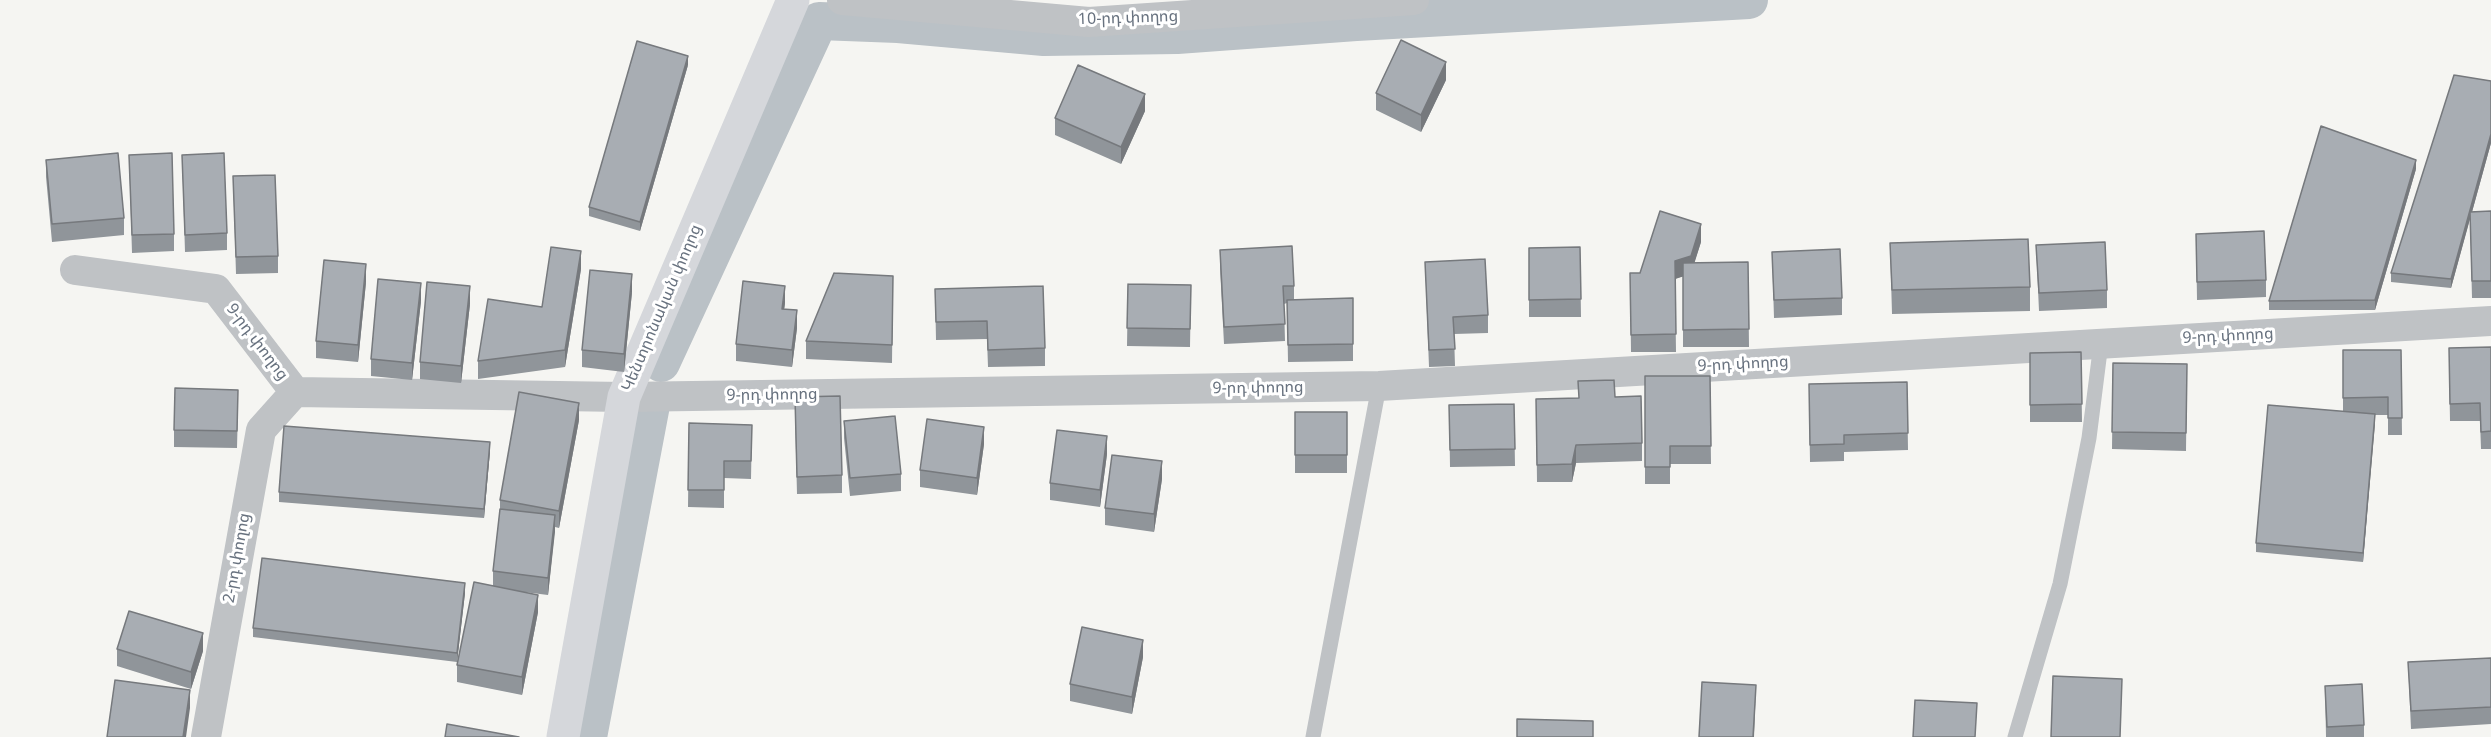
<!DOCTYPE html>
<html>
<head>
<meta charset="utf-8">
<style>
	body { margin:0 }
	canvas { display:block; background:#f5f5f2 }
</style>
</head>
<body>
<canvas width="2491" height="737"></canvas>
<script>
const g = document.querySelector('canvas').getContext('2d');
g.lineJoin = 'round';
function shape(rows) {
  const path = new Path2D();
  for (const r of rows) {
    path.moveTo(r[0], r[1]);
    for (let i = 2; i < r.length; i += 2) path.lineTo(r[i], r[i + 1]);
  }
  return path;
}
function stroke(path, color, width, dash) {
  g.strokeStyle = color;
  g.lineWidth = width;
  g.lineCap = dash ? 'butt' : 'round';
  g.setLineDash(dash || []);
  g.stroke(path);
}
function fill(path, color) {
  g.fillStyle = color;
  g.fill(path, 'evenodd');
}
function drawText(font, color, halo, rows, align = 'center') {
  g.font = font + ' "Noto Sans","Noto Sans Armenian",sans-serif';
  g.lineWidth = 6;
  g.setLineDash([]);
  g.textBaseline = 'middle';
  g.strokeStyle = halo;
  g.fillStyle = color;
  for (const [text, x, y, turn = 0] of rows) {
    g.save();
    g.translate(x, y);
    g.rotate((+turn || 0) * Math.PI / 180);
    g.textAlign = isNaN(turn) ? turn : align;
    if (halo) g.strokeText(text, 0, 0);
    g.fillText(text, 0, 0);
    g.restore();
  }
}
stroke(shape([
	[661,363,819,21,898,24,1044,37,1177,35,1356,22,1749,0],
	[588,737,651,405]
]), '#bac1c6', 38);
stroke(shape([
	[1313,737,1379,386],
	[2015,737,2060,584,2089,438,2101,343]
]), '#bfc2c5', 15);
stroke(shape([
	[842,0,1089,22,1414,0],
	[75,270,216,289,295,392,624,397,1379,386,2491,321],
	[206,737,261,430,295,392]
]), '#bfc2c5', 30);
stroke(shape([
	[563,737,624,397,793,0]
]), '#d5d7db', 33);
fill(shape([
	[688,65,640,231,589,216,589,207],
	[1446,80,1421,132,1376,110,1376,93],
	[2491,81,2491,143,2472,212,2491,211,2491,298,2472,298,2470,218,2451,288,2391,282,2391,273],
	[1145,111,1121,164,1055,135,1055,118],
	[129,155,174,234,174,251,132,253],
	[182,155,227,233,227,250,185,252],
	[46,160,124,218,124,235,52,242,46,177],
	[2416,169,2375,310,2269,310,2269,301],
	[233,176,278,256,278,273,236,274],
	[2196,234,2266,280,2266,297,2197,300],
	[1701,242,1694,263,1748,262,1749,347,1683,347,1683,276,1675,279,1676,352,1631,352,1630,273,1640,273],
	[1890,243,2030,287,2030,311,1892,314],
	[2036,245,2107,290,2107,308,2039,311],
	[1580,247,1581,317,1529,317,1529,248],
	[1220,250,1294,286,1294,300,1353,298,1353,361,1288,362,1287,303,1284,304,1285,341,1224,344,1220,267],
	[1772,252,1842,298,1842,315,1774,318],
	[1425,262,1488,315,1488,333,1454,334,1455,366,1429,367],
	[581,269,565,367,478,379,478,361,542,307],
	[893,276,892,363,806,359,806,341],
	[366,282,358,362,316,358,316,341],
	[1128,284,1191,285,1190,347,1127,346],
	[935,289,1045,348,1045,366,988,367,987,339,936,340],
	[632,292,624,372,582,367,582,350],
	[421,301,412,380,371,376,371,359],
	[785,303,784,309,797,328,792,367,736,361,736,344],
	[470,304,461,383,420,379,420,362],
	[2491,347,2491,449,2481,449,2480,421,2450,421,2449,366],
	[2343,350,2401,350,2402,435,2388,435,2388,415,2375,415,2363,562,2256,552,2256,543,2343,412],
	[2081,352,2082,422,2030,422,2030,353],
	[2113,363,2187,364,2186,451,2112,449],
	[1645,376,1710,376,1711,464,1670,464,1670,484,1645,484],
	[1907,382,1908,450,1844,452,1844,461,1810,462,1809,402],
	[1615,397,1642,443,1642,461,1576,463,1572,482,1537,482,1536,399],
	[1514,404,1515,466,1450,467,1449,405],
	[238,407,237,448,174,447,174,430],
	[1295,412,1347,412,1347,473,1295,473],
	[795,414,842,475,842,493,797,494],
	[579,420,559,528,555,527,548,595,524,592,538,612,522,695,457,682,457,665,493,586,493,571,500,509,500,500],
	[844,421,901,474,901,491,850,496,844,438],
	[689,423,752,425,751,479,724,478,724,508,688,507],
	[984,444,977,495,920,487,920,470],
	[490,451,484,518,279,502,279,492],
	[1107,454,1100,507,1050,500,1050,483],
	[1162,479,1154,532,1105,525,1105,508],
	[465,593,457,662,253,637,253,628],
	[117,649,203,651,191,689,117,666],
	[1143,657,1132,714,1070,701,1070,684],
	[2491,658,2491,724,2411,729,2408,662],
	[2325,686,2364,725,2364,737,2326,737]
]), '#90959a');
fill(shape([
	[688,56,688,65,640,231,640,222],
	[1446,62,1446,80,1421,132,1421,115],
	[1145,94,1145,111,1121,164,1121,147],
	[2491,134,2491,143,2451,288,2451,279],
	[2416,160,2416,169,2375,310,2375,300],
	[1701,224,1701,242,1691,274,1675,279,1675,261],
	[581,251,581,269,565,367,565,350],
	[366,264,366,282,358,362,358,345],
	[632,274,632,292,624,372,624,354],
	[421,283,421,301,412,380,412,363],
	[470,286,470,304,461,383,461,366],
	[785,286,785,303,782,327,782,309],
	[797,310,797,328,792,367,792,350],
	[579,403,579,420,559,528,559,511],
	[2375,414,2375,424,2363,562,2363,553],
	[984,427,984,444,977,495,977,478],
	[1107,436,1107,454,1100,507,1100,490],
	[490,442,490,451,484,518,484,509],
	[1576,445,1576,463,1572,482,1572,464],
	[1162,461,1162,479,1154,532,1154,514],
	[555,515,555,532,548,595,548,578],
	[465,583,465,593,457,662,457,653],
	[538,595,538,612,522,695,522,677],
	[203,633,203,651,191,689,191,672],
	[1143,640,1143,657,1132,714,1132,697],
	[1756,685,1754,737,1753,737],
	[190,690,190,708,186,737,183,737]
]), '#76797d');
const building = shape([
	[1401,40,1446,62,1421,115,1376,93,1401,40],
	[637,41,688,56,640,222,589,207,637,41],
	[1078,65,1145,94,1121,147,1055,118,1078,65],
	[2454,75,2491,81,2491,134,2451,279,2391,273,2454,75],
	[2321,126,2416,160,2375,300,2269,301,2321,126],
	[118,153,124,218,52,224,46,160,118,153],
	[172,153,174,234,132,235,129,155,172,153],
	[224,153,227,233,185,235,182,155,224,153],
	[275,175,278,256,236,257,233,176,275,175],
	[1660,211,1701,224,1691,256,1675,261,1676,334,1631,335,1630,273,1640,273,1660,211],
	[2491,211,2491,281,2472,281,2470,212,2491,211],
	[2264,231,2266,280,2197,282,2196,234,2264,231],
	[2028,239,2030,287,1892,290,1890,243,2028,239],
	[2105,242,2107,290,2039,293,2036,245,2105,242],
	[1292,246,1294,286,1283,286,1285,324,1224,327,1220,250,1292,246],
	[551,247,581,251,565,350,478,361,488,299,542,307,551,247],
	[1580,247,1581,299,1529,300,1529,248,1580,247],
	[1840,249,1842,298,1774,300,1772,252,1840,249],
	[1485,259,1488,315,1453,317,1455,349,1429,350,1425,262,1485,259],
	[324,260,366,264,358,345,316,341,324,260],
	[1748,262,1749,329,1683,330,1683,263,1748,262],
	[590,270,632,274,624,354,582,350,590,270],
	[834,273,893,276,892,345,806,341,834,273],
	[378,279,421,283,412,363,371,359,378,279],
	[743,281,785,286,782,309,797,310,792,350,736,344,743,281],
	[427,282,470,286,461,366,420,362,427,282],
	[1128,284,1191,285,1190,329,1127,328,1128,284],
	[1043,286,1045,348,988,350,987,321,936,322,935,289,1043,286],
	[1353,298,1353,344,1288,345,1287,300,1353,298],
	[2491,347,2491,431,2481,432,2480,403,2450,404,2449,348,2491,347],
	[2343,350,2401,350,2402,418,2388,418,2388,397,2343,398,2343,350],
	[2081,352,2082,404,2030,405,2030,353,2081,352],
	[2113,363,2187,364,2186,433,2112,432,2113,363],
	[1645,376,1710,376,1711,446,1670,446,1670,467,1645,467,1645,376],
	[1614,380,1615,397,1641,396,1642,443,1576,445,1572,464,1537,465,1536,399,1579,398,1578,381,1614,380],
	[1907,382,1908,433,1844,435,1844,444,1810,445,1809,384,1907,382],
	[175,388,238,390,237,431,174,430,175,388],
	[519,392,579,403,559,511,500,500,519,392],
	[840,396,842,475,797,477,795,397,840,396],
	[1514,404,1515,449,1450,450,1449,405,1514,404],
	[2268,405,2375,414,2363,553,2256,543,2268,405],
	[1295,412,1347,412,1347,455,1295,455,1295,412],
	[895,416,901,474,850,478,844,421,895,416],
	[927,419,984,427,977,478,920,470,927,419],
	[689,423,752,425,751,461,724,461,724,490,688,490,689,423],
	[284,426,490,442,484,509,279,492,284,426],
	[1057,430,1107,436,1100,490,1050,483,1057,430],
	[1112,455,1162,461,1154,514,1105,508,1112,455],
	[500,509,555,515,548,578,493,571,500,509],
	[262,558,465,583,457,653,253,628,262,558],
	[474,582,538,595,522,677,457,665,474,582],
	[129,611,203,633,191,672,117,649,129,611],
	[1082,627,1143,640,1132,697,1070,684,1082,627],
	[2491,658,2491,707,2411,711,2408,662,2491,658],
	[2053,676,2122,679,2120,737,2051,737,2053,676],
	[115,680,190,690,183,737,107,737,115,680],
	[1702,682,1756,685,1753,737,1699,737,1702,682],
	[2362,684,2364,725,2327,727,2325,686,2362,684],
	[1915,700,1977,703,1975,737,1913,737,1915,700],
	[1517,719,1593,721,1593,737,1517,737,1517,719],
	[447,724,519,737,445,737,447,724]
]);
fill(building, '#a8adb3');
stroke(building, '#76797d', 1.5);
drawText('16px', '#68727f', '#fff', [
	["10-րդ փողոց",1128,18,-2],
	["Կենտրոնական փողոց",662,308,-67],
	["9-րդ փողոց",2228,336,-3],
	["9-րդ փողոց",257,342,53],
	["9-րդ փողոց",1743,364,-3],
	["9-րդ փողոց",1258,388,-1],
	["9-րդ փողոց",772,395,-1],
	["2-րդ փողոց",237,558,-80]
]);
</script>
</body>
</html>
